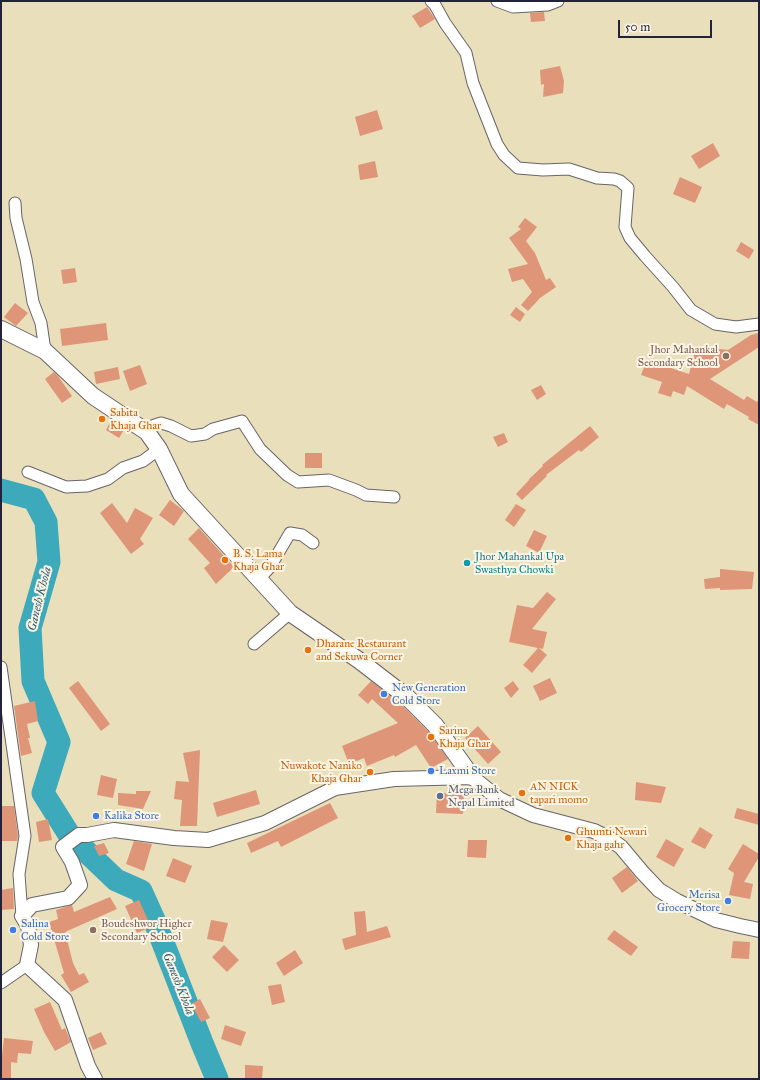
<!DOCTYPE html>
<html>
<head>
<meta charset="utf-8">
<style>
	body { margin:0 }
	#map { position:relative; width:760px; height:1080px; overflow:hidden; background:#e9dfbb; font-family:"IM FELL Great Primer",serif }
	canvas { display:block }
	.frame { position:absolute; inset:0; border:2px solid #22223b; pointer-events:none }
	.scale { position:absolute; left:618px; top:20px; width:94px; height:18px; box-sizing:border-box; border:2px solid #22223b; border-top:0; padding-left:5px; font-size:12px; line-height:14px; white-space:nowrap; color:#22223b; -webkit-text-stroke:3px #fcf5e5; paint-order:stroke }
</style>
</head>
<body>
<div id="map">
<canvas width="760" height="1080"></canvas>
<div class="frame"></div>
<div class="scale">50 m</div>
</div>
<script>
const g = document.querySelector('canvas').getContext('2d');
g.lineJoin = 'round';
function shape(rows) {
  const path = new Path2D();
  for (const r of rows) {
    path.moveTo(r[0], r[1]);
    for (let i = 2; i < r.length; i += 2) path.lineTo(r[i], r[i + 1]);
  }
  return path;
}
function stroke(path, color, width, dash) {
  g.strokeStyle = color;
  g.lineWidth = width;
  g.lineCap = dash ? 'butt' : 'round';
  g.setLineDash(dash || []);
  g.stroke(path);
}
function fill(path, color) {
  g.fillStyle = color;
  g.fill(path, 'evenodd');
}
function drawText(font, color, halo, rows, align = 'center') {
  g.font = font + ' "IM FELL Great Primer",serif';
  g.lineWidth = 4;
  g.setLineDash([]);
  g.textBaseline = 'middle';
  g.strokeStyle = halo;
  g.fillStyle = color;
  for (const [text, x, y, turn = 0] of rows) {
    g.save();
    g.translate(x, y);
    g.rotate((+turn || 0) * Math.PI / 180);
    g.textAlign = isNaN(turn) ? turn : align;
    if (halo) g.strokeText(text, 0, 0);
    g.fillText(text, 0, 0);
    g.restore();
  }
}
stroke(shape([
	[1,490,34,499,46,522,49,562,30,628,33,681,59,742,43,793,70,836,116,880,141,891,155,922,202,1043,217,1079]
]), '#3caabb', 23);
fill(shape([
	[427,7,435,19,420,28,412,16],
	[544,12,545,21,531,22,530,13],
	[560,66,564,81,563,93,543,97,544,84,541,85,540,70],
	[377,110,383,129,360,136,355,117],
	[713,143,720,156,699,169,691,156],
	[375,161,378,177,360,180,358,165],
	[680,177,702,187,695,203,673,194],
	[525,218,537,227,526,241,535,253,546,280,550,278,556,287,540,298,528,311,521,305,532,292,523,279,512,282,508,269,528,264,509,238,521,229,518,227],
	[741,242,754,250,749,259,736,251],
	[75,268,77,282,63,284,61,270],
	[15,303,28,313,16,326,4,317],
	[516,307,525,314,520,322,510,315],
	[106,323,108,340,62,346,60,329],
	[759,333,759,347,710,379,744,400,747,396,757,402,759,399,759,425,748,419,749,417,727,404,724,409,687,386,684,395,673,391,671,397,658,393,662,382,641,375,646,362,665,365,665,366,689,374,696,346,728,350,751,335],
	[140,365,147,384,130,391,123,371],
	[118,367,120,379,96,384,94,372],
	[54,372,58,376,72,396,62,403,45,379],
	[541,385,546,394,537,400,531,390],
	[111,420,125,428,119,438,106,430],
	[590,426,599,437,581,452,579,450,546,475,547,476,522,500,516,494,529,480,529,479,543,466,542,465],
	[504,433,508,442,498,447,493,437],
	[305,453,322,453,322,468,305,468],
	[170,500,184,511,174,526,159,515],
	[112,503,127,523,135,508,153,518,140,539,144,544,131,554,100,513],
	[516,504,526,510,514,527,505,520],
	[199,528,234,567,216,584,204,568,210,563,188,539],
	[534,530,547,536,539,553,526,546],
	[720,569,754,572,752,589,720,590,720,588,705,589,704,579,720,577],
	[547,592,556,599,532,629,547,632,543,649,539,648,547,655,532,673,523,665,538,648,509,642,517,605,533,608],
	[550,678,557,693,540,701,533,686],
	[78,681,110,724,101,731,69,688],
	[371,681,402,705,428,731,448,759,431,768,416,745,395,757,394,755,367,766,364,758,349,764,342,746,398,723,372,699,368,704,358,695],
	[513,681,519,689,511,698,504,688],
	[35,701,38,721,27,724,30,738,28,738,32,753,21,756,14,706],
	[478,726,501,752,488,764,465,738],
	[200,750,197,826,180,826,182,800,174,799,176,781,189,782,183,753],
	[101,775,117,779,113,798,97,795],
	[636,782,666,787,661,803,635,800],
	[256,790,260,804,217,817,213,803],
	[136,791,151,791,143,809,118,805,118,793,136,794],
	[437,793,464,794,463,814,436,813],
	[330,803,338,818,281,847,278,841,251,853,247,843],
	[1,806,14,806,18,836,17,841,1,841],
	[737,808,759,814,759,825,734,818],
	[48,819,52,840,39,842,36,822],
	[700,827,713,835,705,849,691,842],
	[666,839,684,849,674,867,656,857],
	[468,840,487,840,486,858,467,857],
	[134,841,152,844,144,871,126,864],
	[104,843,109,853,99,856,94,846],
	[743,844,759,854,759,857,744,882,753,884,750,899,729,895,734,873,728,869],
	[173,858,192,866,185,883,166,876],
	[627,867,638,881,622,893,612,878],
	[13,888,14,909,1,910,1,890],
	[110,897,117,909,65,932,73,963,79,975,84,973,89,982,71,992,61,975,64,973,49,922,58,919,56,910,62,908,72,905,74,912],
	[139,900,151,927,137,933,125,906],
	[365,911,367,932,387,926,391,937,345,950,342,939,356,935,354,912],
	[211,920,228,923,223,942,207,939],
	[614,930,638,947,631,956,607,939],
	[733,941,750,942,749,959,731,958],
	[224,945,239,960,227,972,212,957],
	[295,950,303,963,284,976,276,963],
	[281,984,285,1002,272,1005,268,986],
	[200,999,210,1018,201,1022,191,1004],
	[50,1002,62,1030,65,1028,71,1042,55,1051,44,1032,34,1009],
	[225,1025,246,1032,241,1046,221,1039],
	[101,1032,107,1044,93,1050,88,1038],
	[4,1038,33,1041,31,1054,18,1053,17,1063,11,1062,11,1079,1,1079,1,1065],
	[245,1065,263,1066,262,1079,245,1079]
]), '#df9578');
const minor = shape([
	[431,1,435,5,445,23,466,53,473,83,497,144,504,155,518,168,543,170,569,169,597,178,614,179,620,181,628,188,625,227,630,238,645,256,673,287,691,310,715,324,736,327,759,324],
	[497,1,513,7,548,5,558,1],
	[15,203,16,218,26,259,33,302,41,323,45,351],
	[147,432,152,426,161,423,171,426,191,436,205,434,213,429,242,421,260,449,287,475,298,482,329,480,356,490,366,495,394,497],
	[28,472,66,487,87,486,108,479,123,468,143,461,159,449],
	[259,579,270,567,290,533,302,535,313,543],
	[254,644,290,613],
	[1,667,25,836,19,874,22,916],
	[1,983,27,965]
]);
const tertiary = shape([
	[95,1079,88,1066,65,1000,27,965,31,945,28,926,22,916,32,905,68,898,80,885,72,862,63,847,79,835,87,835,114,830,174,838,208,840,265,823,335,788,394,779,472,777,499,799,533,815,594,831,610,839,621,847,642,872,659,890,677,901,716,920,740,926,759,930]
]);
const secondary = shape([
	[1,329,45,351,93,396,147,432,159,449,181,494,290,613,360,661,408,698,435,725,472,777]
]);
stroke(minor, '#686468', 13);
stroke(tertiary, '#686468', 16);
stroke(secondary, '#686468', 18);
stroke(minor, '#fff', 11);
stroke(tertiary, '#fff', 14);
stroke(secondary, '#fff', 16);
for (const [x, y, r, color] of [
	[726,356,4,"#8d6e63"],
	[102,419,4,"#e8710a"],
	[225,560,4,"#e8710a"],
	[467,563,4,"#0f9aa8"],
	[308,650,4,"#e8710a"],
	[384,694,4,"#3f7fe0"],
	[431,737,4,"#e8710a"],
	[431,771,4,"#3f7fe0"],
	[370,772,4,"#e8710a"],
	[522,793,4,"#e8710a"],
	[440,796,4,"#5c6f8a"],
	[96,816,4,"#3f7fe0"],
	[568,838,4,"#e8710a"],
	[728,901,4,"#3f7fe0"],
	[13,930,4,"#3f7fe0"],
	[93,930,4,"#8d6e63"]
]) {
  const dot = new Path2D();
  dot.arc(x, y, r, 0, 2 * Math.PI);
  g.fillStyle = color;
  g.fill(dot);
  stroke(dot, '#fcf5e5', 1.5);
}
drawText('11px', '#785e54', '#fcf5e5', [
	["Jhor Mahankal",718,350],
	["Secondary School",718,363],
	["Boudeshwor Higher",101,924,"left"],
	["Secondary School",101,937,"left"]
], 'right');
drawText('11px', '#c56008', '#fcf5e5', [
	["Sabita",110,413],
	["Khaja Ghar",110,426],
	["B. S. Lama",233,554],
	["Khaja Ghar",233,567],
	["Dharane Restaurant",316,644],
	["and Sekuwa Corner",316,657],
	["Sarina",439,731],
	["Khaja Ghar",439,744],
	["Nuwakote Naniko",362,766,"right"],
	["Khaja Ghar",362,779,"right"],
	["AN NICK",530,787],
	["tapari momo",530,800],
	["Ghumti Newari",576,832],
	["Khaja gahr",576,845]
], 'left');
drawText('11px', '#0d838f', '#fcf5e5', [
	["Jhor Mahankal Upa",475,557],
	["Swasthya Chowki",475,570]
], 'left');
drawText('11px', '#366cbe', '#fcf5e5', [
	["New Generation",392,688],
	["Cold Store",392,701],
	["Laxmi Store",439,771],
	["Kalika Store",104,816],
	["Merisa",720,895,"right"],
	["Grocery Store",720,908,"right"],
	["Salina",21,924],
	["Cold Store",21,937]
], 'left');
drawText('11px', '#4e5e75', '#fcf5e5', [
	["Mega Bank",448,790],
	["Nepal Limited",448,803]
], 'left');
drawText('italic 12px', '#2c586e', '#fcf5e5', [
	["Ganesh Khola",40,599,-76],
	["Ganesh Khola",178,984,68]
]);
</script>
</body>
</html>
